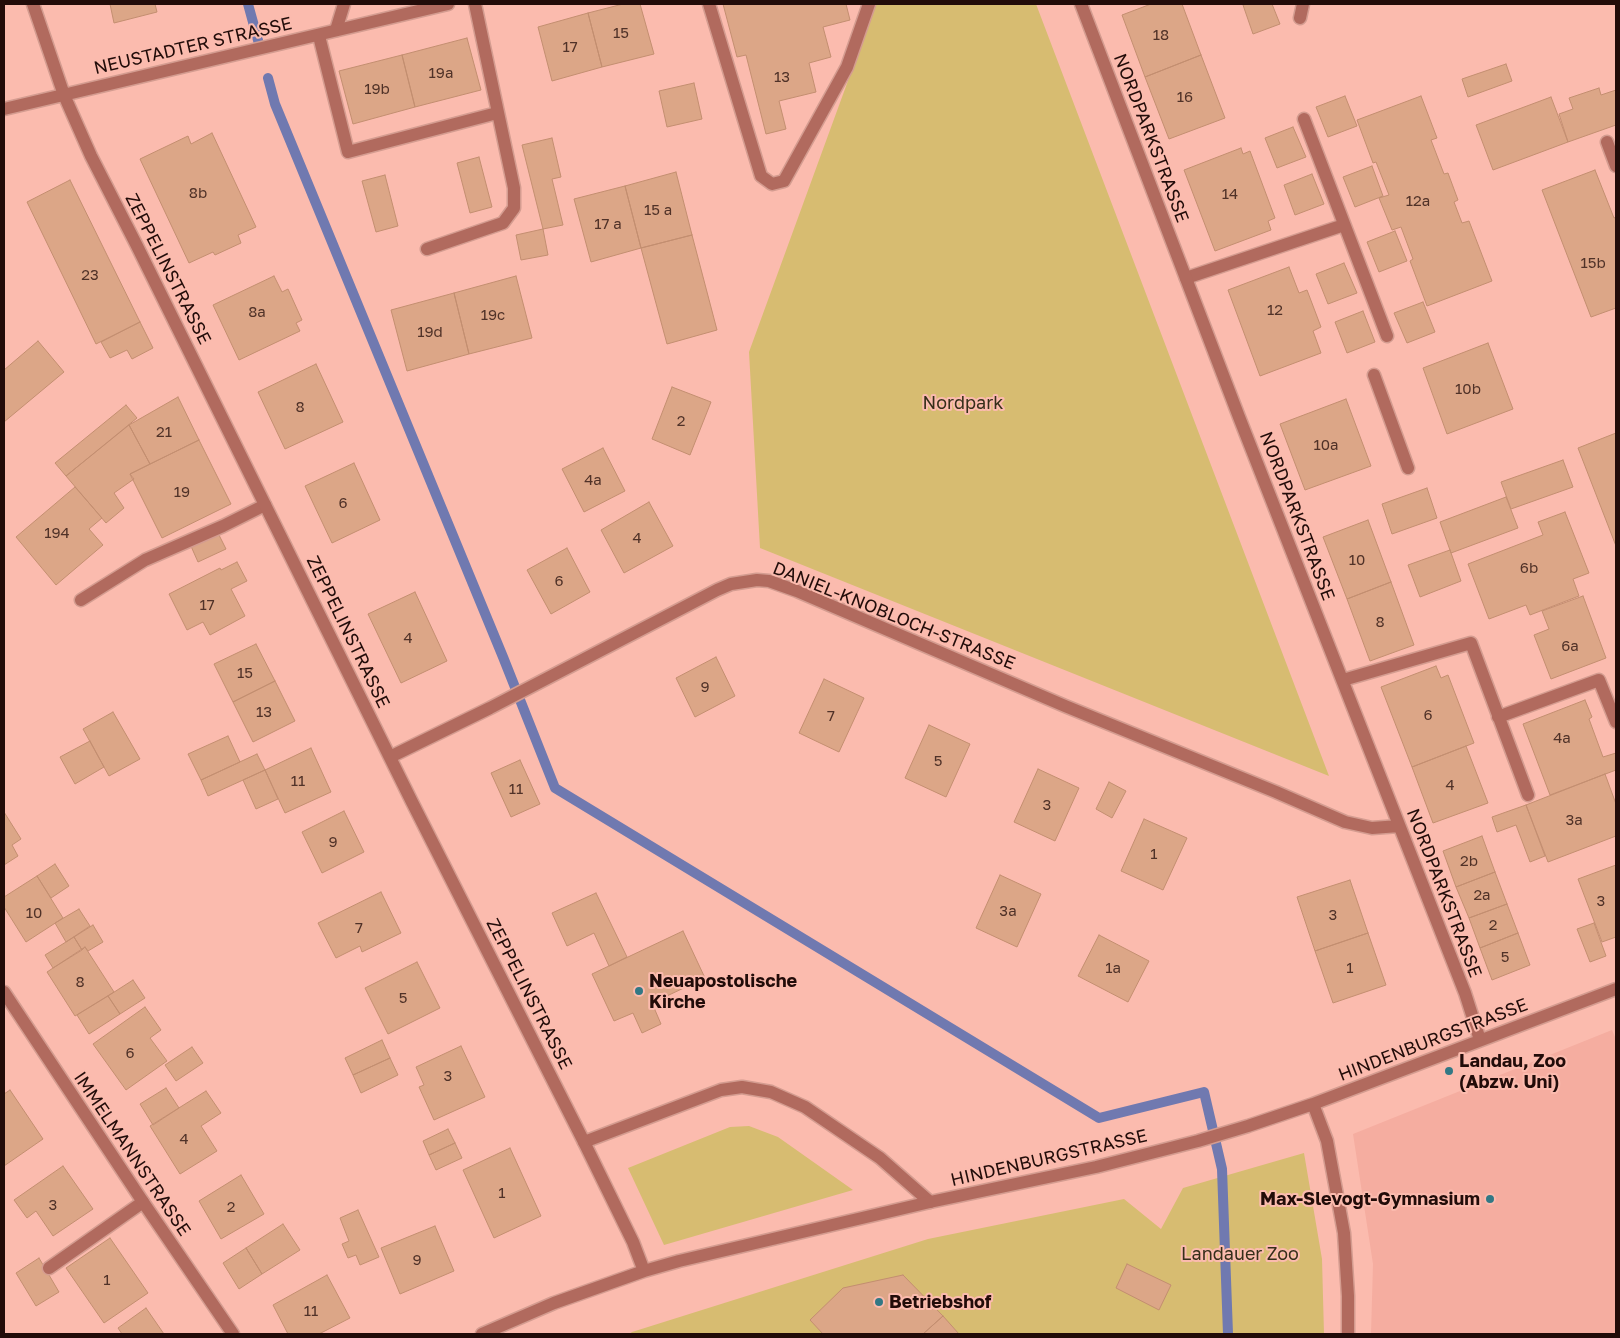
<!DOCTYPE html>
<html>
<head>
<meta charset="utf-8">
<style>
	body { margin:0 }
	#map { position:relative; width:1620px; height:1338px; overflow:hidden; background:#fbbbae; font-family:"Golos Text",sans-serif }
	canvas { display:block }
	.frame { position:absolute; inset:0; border:5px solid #220c09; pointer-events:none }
</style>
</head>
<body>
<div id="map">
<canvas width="1620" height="1338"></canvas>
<div class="frame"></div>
</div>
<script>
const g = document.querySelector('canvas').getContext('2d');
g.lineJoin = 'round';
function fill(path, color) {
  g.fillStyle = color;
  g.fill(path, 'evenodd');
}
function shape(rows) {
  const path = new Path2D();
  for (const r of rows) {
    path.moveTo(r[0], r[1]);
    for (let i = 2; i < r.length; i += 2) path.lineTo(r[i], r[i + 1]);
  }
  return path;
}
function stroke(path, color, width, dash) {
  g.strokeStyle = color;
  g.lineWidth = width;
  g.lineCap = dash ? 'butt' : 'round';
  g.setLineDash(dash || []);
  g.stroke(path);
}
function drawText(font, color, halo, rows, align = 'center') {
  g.font = font + ' "Golos Text",sans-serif';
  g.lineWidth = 4;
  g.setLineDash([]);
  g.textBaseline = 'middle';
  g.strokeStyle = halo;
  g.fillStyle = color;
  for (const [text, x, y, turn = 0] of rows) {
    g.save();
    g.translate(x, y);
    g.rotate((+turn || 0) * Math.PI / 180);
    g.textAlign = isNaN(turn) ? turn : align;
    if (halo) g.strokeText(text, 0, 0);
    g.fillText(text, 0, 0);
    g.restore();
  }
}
fill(shape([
	[1612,1030,1615,1037,1616,1037,1616,1334,1371,1334,1373,1264,1353,1134]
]), '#f5ada0');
fill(shape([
	[876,4,1036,4,1329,776,760,548,749,352],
	[749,1126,778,1137,853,1190,664,1245,628,1168,730,1127],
	[1304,1153,1322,1259,1324,1334,629,1334,632,1332,928,1239,1124,1199,1161,1229,1183,1188]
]), '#d7bc71');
stroke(shape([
	[248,4,259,44],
	[268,78,275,104,503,657,555,788,1099,1118,1204,1092,1222,1169,1228,1334]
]), '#7079b0', 10);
const building = shape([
	[110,4,155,4,157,12,114,23,110,4],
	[623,4,640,4,654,54,602,67,588,13,623,4],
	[723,4,846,4,850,20,823,27,831,57,809,63,816,92,779,101,786,129,766,134,746,55,737,57,723,4],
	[1151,4,1182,4,1201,55,1145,77,1122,15,1151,4],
	[1247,4,1272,4,1280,24,1253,34,1243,5,1247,4],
	[588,13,602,67,552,81,538,27,588,13],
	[467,38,481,90,415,107,402,55,467,38],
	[402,55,415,107,353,124,339,71,402,55],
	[1201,55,1225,118,1169,139,1145,77,1201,55],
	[1506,64,1512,81,1468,97,1462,79,1506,64],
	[694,83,702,119,667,127,659,91,694,83],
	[1599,88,1601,95,1616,90,1616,125,1568,142,1559,114,1573,109,1569,98,1599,88],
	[1345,96,1357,126,1328,137,1316,107,1345,96],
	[1421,96,1437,138,1431,140,1444,174,1448,173,1458,200,1454,202,1462,223,1469,221,1492,281,1427,306,1410,261,1413,259,1401,227,1392,230,1379,198,1389,195,1376,162,1373,163,1357,120,1421,96],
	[1551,97,1568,142,1493,170,1476,125,1551,97],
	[1293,127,1306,157,1277,168,1265,138,1293,127],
	[212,133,256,227,238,235,241,243,215,255,213,252,189,263,140,159,188,136,191,144,212,133],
	[552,138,561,177,552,179,563,225,543,229,522,145,552,138],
	[1241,148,1243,154,1250,151,1275,218,1268,221,1271,230,1215,251,1184,170,1241,148],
	[479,157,492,207,470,213,457,163,479,157],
	[1372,166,1383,196,1355,207,1343,177,1372,166],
	[1595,170,1614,218,1616,217,1616,308,1591,317,1542,190,1595,170],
	[676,172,692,235,641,248,625,186,676,172],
	[1312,174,1324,204,1295,215,1284,185,1312,174],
	[385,175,398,226,376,232,362,181,385,175],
	[70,180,140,322,96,344,27,202,70,180],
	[625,186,641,248,591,262,574,199,625,186],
	[543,229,548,255,521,260,516,235,543,229],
	[1395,231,1407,261,1379,272,1367,242,1395,231],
	[692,235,717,330,667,344,641,248,692,235],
	[1344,263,1357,293,1328,304,1316,274,1344,263],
	[1289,267,1299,293,1307,290,1321,327,1313,331,1321,353,1260,376,1228,290,1289,267],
	[274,276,282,292,288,289,302,320,296,323,300,331,239,360,213,305,274,276],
	[516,276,532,338,469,354,454,293,516,276],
	[454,293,469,354,407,371,391,310,454,293],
	[1423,302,1435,332,1407,343,1394,313,1423,302],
	[1363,311,1375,342,1347,353,1335,322,1363,311],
	[140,322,153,348,132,359,127,350,110,358,101,342,140,322],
	[38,341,64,372,4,422,4,370,38,341],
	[1488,343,1513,409,1447,434,1423,368,1488,343],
	[316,364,343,422,285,449,258,392,316,364],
	[672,387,711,402,690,455,652,439,672,387],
	[178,397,199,440,150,464,129,425,178,397],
	[1346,399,1371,466,1305,490,1280,424,1346,399],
	[126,405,137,418,66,476,55,463,126,405],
	[129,425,150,464,130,474,134,479,114,493,124,508,106,523,66,476,129,425],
	[1616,433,1616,546,1578,448,1616,433],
	[199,440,231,504,162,538,130,474,199,440],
	[603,448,625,491,584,512,562,469,603,448],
	[1563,460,1573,487,1511,509,1501,482,1563,460],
	[354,463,380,520,332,543,305,486,354,463],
	[75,487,102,518,89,529,103,545,56,585,16,537,75,487],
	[1427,488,1437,518,1392,534,1382,504,1427,488],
	[1506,497,1518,528,1451,553,1440,522,1506,497],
	[649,502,673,546,624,573,601,530,649,502],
	[1565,512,1589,573,1573,579,1579,596,1530,615,1526,605,1489,619,1468,564,1543,535,1538,522,1565,512],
	[1368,520,1391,582,1347,599,1323,537,1368,520],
	[217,531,226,549,198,562,190,544,217,531],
	[567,548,590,592,551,614,527,570,567,548],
	[1450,550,1461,581,1420,597,1408,565,1450,550],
	[237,562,247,581,231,589,245,616,210,635,203,622,187,630,169,594,220,568,221,570,237,562],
	[1391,582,1414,645,1370,661,1347,599,1391,582],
	[415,592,447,661,401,683,368,614,415,592],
	[1583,596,1606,658,1551,679,1534,635,1549,629,1542,611,1583,596],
	[256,644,275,681,233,702,214,664,256,644],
	[716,657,735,696,695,717,676,678,716,657],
	[1436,666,1441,678,1448,675,1474,743,1412,767,1381,687,1436,666],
	[824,679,864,698,839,752,799,733,824,679],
	[275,681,295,721,253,742,233,702,275,681],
	[1585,700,1592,717,1589,719,1603,757,1616,753,1616,770,1550,795,1523,724,1585,700],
	[113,712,140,759,109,776,83,729,113,712],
	[929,725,970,744,946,797,905,778,929,725],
	[228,736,240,762,201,780,188,754,228,736],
	[90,741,104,767,75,784,60,757,90,741],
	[1466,746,1488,803,1433,823,1412,767,1466,746],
	[311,748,331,792,285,813,265,770,311,748],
	[257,754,265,770,208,796,201,780,257,754],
	[520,760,540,804,511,817,491,773,520,760],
	[1038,769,1079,788,1055,841,1014,822,1038,769],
	[265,770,278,799,256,809,243,780,265,770],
	[1605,774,1616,804,1616,836,1548,862,1526,805,1605,774],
	[1109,782,1126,791,1112,818,1096,809,1109,782],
	[1526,805,1545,856,1530,862,1516,825,1497,832,1492,817,1526,805],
	[344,811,364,852,322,873,302,832,344,811],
	[4,812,21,839,12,845,18,856,4,865,4,812],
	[1144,819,1187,838,1163,890,1121,871,1144,819],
	[1482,836,1495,872,1456,887,1443,851,1482,836],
	[55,864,69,886,51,898,37,876,55,864],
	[1616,865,1616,937,1602,942,1578,879,1616,865],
	[1495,872,1507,904,1469,918,1456,887,1495,872],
	[1000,875,1041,894,1017,947,976,928,1000,875],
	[37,876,63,918,26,942,4,907,4,897,37,876],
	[1350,880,1368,933,1315,951,1297,897,1350,880],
	[381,892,401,933,362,952,360,946,336,958,318,923,381,892],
	[596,893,627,957,609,966,594,933,567,946,552,913,596,893],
	[1507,904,1518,933,1480,948,1469,918,1507,904],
	[79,909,90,926,66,942,55,923,79,909],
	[1594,923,1606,956,1590,962,1577,929,1594,923],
	[93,925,103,942,88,951,85,947,82,950,74,937,93,925],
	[683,931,705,978,652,1003,661,1024,642,1033,633,1013,614,1021,592,974,683,931],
	[1368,933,1386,985,1333,1003,1315,951,1368,933],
	[1518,933,1530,965,1492,980,1480,948,1518,933],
	[1099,935,1149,961,1128,1002,1078,976,1099,935],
	[74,937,82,950,53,968,45,955,74,937],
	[85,947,114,992,75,1016,47,972,85,947],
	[417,962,440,1008,388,1034,365,988,417,962],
	[133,980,145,998,120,1014,108,996,133,980],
	[108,996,120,1014,89,1034,77,1015,108,996],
	[145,1007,161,1030,150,1038,167,1061,126,1090,93,1044,145,1007],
	[382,1040,390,1058,353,1075,345,1058,382,1040],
	[461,1046,485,1097,434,1120,419,1087,424,1085,416,1067,461,1046],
	[192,1047,203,1063,176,1081,165,1065,192,1047],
	[390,1058,398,1075,361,1093,353,1075,390,1058],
	[166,1088,179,1108,153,1125,140,1104,166,1088],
	[10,1090,43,1139,4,1166,4,1094,10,1090],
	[206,1091,221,1113,201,1126,217,1151,180,1174,150,1126,206,1091],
	[448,1129,455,1143,429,1155,423,1141,448,1129],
	[455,1143,462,1158,436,1170,429,1155,455,1143],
	[510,1148,541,1216,494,1238,463,1170,510,1148],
	[63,1166,93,1209,53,1236,36,1211,27,1218,14,1200,63,1166],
	[241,1175,264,1214,221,1239,199,1201,241,1175],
	[358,1210,379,1257,360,1265,356,1255,348,1258,342,1244,349,1241,340,1218,358,1210],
	[283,1224,300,1250,262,1274,246,1248,283,1224],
	[435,1226,454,1271,400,1294,381,1248,435,1226],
	[110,1238,148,1293,104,1323,66,1268,110,1238],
	[246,1248,262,1274,239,1289,223,1263,246,1248],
	[39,1258,59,1292,36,1306,16,1273,39,1258],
	[1127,1264,1171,1285,1159,1310,1116,1288,1127,1264],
	[327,1275,350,1318,319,1334,288,1334,273,1305,327,1275],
	[903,1275,943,1316,923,1334,823,1334,810,1320,843,1288,903,1275],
	[146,1308,164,1334,122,1334,118,1328,146,1308],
	[943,1316,959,1334,923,1334,943,1316]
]);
fill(building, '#dca687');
stroke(building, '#c38e70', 1);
const service = shape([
	[709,4,761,176,772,184,784,181,847,67,869,4],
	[1300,18,1303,4],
	[336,30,344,4],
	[319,36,348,152,497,113],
	[1304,119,1387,336],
	[1607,142,1616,166],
	[427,249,503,223,514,208,514,188,475,4],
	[1186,278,1344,225],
	[1374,375,1408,468],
	[81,600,145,560,223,526,265,505],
	[1343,680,1471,643,1528,795],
	[1498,717,1599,680,1616,722],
	[584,1142,721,1090,742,1087,771,1092,805,1107,880,1158,930,1202],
	[49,1268,143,1202]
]);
const minor = shape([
	[33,4,64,95,91,156,137,246,412,802,584,1142,633,1242,644,1271],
	[1081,4,1239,417,1465,993,1480,1040],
	[4,109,448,4],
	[390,757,490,708,717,590,731,584,757,580,769,581,797,591,1065,706,1276,792,1345,822,1372,828,1399,826],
	[4,992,143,1202,233,1334],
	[1313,1104,1327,1141,1344,1233,1348,1296,1348,1334],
	[482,1334,554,1303,644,1271,679,1261,930,1202,1096,1167,1198,1141,1248,1126,1313,1104,1616,989]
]);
stroke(service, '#d49c90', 15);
stroke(minor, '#d49c90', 15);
stroke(service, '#b16a5e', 12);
stroke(minor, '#b16a5e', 12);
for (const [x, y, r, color] of [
	[639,991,5,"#327885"],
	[1449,1071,5,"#327885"],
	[1490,1199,5,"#327885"],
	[879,1302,5,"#327885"]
]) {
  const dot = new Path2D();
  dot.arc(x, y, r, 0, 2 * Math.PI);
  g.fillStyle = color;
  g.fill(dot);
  stroke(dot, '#fbbbae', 2);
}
drawText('15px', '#503228', null, [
	["15",621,33],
	["18",1161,35],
	["17",570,47],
	["19a",441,73],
	["13",782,77],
	["19b",377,89],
	["16",1185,97],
	["8b",198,193],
	["14",1230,194],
	["12a",1418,201],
	["15 a",658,210],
	["17 a",608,224],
	["15b",1593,263],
	["23",90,275],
	["12",1275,310],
	["8a",257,312],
	["19c",493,315],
	["19d",430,332],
	["10b",1468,389],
	["8",300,407],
	["2",681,421],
	["21",164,432],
	["10a",1326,445],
	["4a",593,480],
	["19",182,492],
	["6",343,503],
	["194",57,533],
	["4",637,538],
	["10",1357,560],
	["6b",1529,568],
	["6",559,581],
	["17",207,605],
	["8",1380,622],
	["4",408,638],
	["6a",1570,646],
	["15",245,673],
	["9",705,687],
	["13",264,712],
	["6",1428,715],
	["7",831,716],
	["4a",1562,738],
	["5",938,761],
	["11",298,781],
	["4",1450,785],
	["11",516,789],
	["3",1047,805],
	["3a",1574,820],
	["9",333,842],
	["1",1154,854],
	["2b",1469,861],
	["2a",1482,895],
	["3",1601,901],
	["3a",1008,911],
	["10",34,913],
	["3",1333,915],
	["2",1493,925],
	["7",359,928],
	["5",1505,957],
	["1a",1113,968],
	["1",1350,968],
	["8",80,982],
	["5",403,998],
	["6",130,1053],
	["3",448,1076],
	["4",184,1139],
	["1",502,1193],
	["3",53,1205],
	["2",231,1207],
	["9",417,1260],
	["1",107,1280],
	["11",311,1311]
]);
drawText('18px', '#220c09', '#fbbbae', [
	["NEUSTADTER STRASSE",193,46,-13],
	["NORDPARKSTRASSE",1151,138,69],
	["ZEPPELINSTRASSE",168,269,63],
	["NORDPARKSTRASSE",1297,516,69],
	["DANIEL-KNOBLOCH-STRASSE",894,616,22],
	["ZEPPELINSTRASSE",348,632,64],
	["NORDPARKSTRASSE",1444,893,69],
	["ZEPPELINSTRASSE",529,994,63],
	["HINDENBURGSTRASSE",1433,1040,-21],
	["IMMELMANNSTRASSE",132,1154,56],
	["HINDENBURGSTRASSE",1049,1158,-13]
]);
drawText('18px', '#352e19', '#fbbbae', [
	["Nordpark",963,403],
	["Landauer Zoo",1240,1254]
]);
drawText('bold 18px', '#220c09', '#fbbbae', [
	["Neuapostolische",649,981],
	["Kirche",649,1002],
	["Landau, Zoo",1459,1061],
	["(Abzw. Uni)",1459,1082],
	["Max-Slevogt-Gymnasium",1480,1199,"right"],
	["Betriebshof",889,1302]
], 'left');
</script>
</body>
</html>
